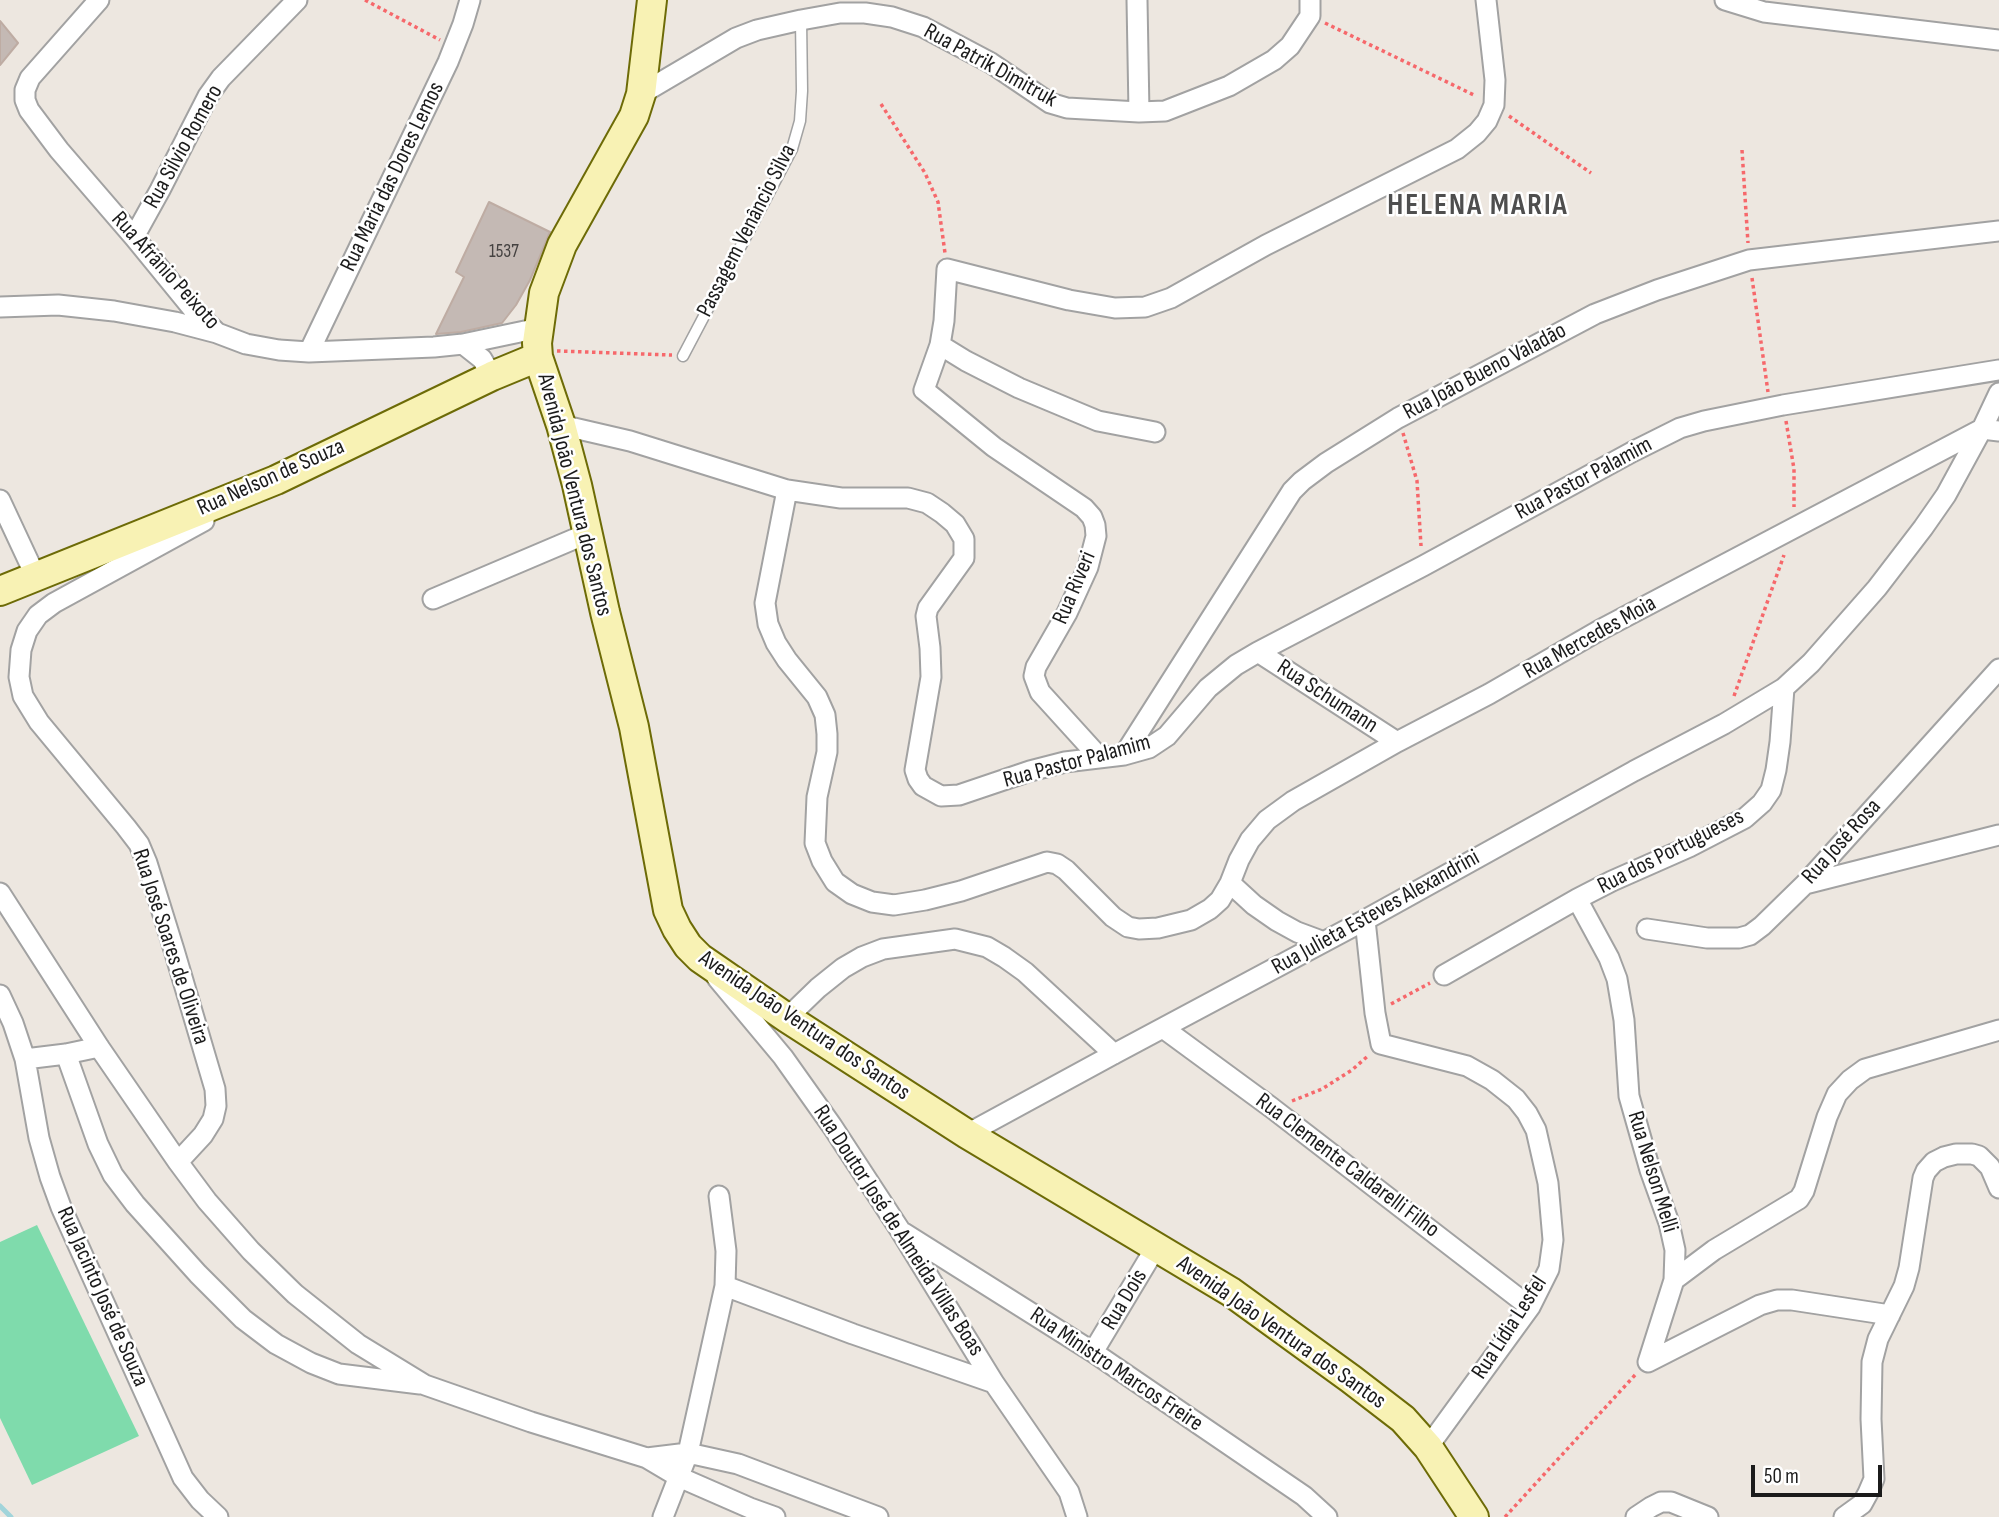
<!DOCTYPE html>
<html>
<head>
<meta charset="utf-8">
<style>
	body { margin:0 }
	#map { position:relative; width:1999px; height:1517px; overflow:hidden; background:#ede7e0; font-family:"Sofia Sans Condensed",sans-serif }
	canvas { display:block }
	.scale { position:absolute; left:1751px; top:1465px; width:131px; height:32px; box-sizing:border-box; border:4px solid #1b1b1b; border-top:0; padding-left:9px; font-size:21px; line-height:24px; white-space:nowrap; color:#1b1b1b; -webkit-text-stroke:5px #fff; paint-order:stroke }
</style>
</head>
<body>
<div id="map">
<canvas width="1999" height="1517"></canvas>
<div class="scale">50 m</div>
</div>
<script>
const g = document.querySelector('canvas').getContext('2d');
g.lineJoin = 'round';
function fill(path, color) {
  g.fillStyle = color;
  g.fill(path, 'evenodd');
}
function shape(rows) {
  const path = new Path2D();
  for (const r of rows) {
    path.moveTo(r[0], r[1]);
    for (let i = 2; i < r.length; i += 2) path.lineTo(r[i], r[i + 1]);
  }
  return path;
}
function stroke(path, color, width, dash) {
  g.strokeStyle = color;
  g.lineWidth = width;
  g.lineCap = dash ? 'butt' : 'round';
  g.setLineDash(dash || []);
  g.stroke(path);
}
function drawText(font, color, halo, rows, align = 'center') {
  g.font = font + ' "Sofia Sans Condensed",sans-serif';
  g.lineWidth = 5;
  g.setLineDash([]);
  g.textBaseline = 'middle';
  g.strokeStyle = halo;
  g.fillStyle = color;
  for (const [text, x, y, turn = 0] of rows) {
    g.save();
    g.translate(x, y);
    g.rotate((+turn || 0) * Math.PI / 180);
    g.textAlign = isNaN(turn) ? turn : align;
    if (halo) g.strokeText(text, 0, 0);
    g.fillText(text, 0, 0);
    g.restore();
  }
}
fill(shape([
	[37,1225,139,1436,32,1485,0,1418,0,1242]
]), '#7fdbac');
stroke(shape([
	[0,1506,11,1517]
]), '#a1d4da', 5);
const building = shape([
	[0,21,18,43,0,65,0,21],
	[489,202,550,232,530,280,516,305,502,323,461,332,436,334,464,277,456,272,489,202]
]);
fill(building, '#c4b9b4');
stroke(building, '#beaca3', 2);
const service = shape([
	[683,356,792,149,800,121,802,91,801,20]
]);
const minor = shape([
	[99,0,30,78,25,90,25,100,29,110,59,150,134,237,192,308,217,333,246,344,279,350,309,352,434,347,463,344,539,328],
	[1137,0,1139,112],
	[1725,0,1764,12,1999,40],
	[641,94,736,38,757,30,801,20,840,13,865,13,892,17,923,27,991,63,1050,103,1067,108,1139,112,1165,111,1229,86,1274,60,1290,46,1310,16,1310,0],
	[134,237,160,190,208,96,221,78,297,0],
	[0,307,58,305,114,311,175,322,217,333],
	[463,344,482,359,492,376],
	[940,345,966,361,1019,388,1098,421,1155,432],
	[309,352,448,62,463,24,470,0],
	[561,425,630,441,787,490,841,498,908,498,927,503,942,513,955,524,964,539,964,558,928,608,926,616,930,648,931,677,915,770,918,779,923,786,941,796,959,795,1030,771,1065,762,1124,755,1149,748,1167,736,1208,688,1236,665,1258,652,1423,566,1632,452,1680,428,1704,421,1783,405,1999,370],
	[787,490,765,603,768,624,776,643,787,660,817,697,825,715,827,734,827,752,817,797,815,843,822,861,835,882,852,894,872,902,894,905,925,900,961,891,1047,862,1057,864,1066,870,1113,917,1128,927,1139,929,1158,928,1191,920,1210,909,1220,900,1230,883,1239,860,1250,840,1267,820,1293,801,1397,742,1489,694,1600,630,1982,429,1999,431],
	[0,500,35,575],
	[433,599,586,534],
	[1258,652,1397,742],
	[1124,755,1292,491,1302,481,1326,463,1398,418,1595,314,1657,290,1749,260,1999,231],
	[1099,757,1040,692,1034,676,1036,667,1067,613,1088,567,1096,536,1095,525,1092,517,1084,508,994,447,924,390,940,345,944,321,947,269,1069,300,1115,308,1145,307,1171,298,1266,245,1457,149,1477,133,1487,121,1494,105,1495,80,1486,0],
	[1230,883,1254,905,1277,921,1297,932,1324,942],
	[1805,884,1999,835],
	[0,893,99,1047,178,1162,207,1201,251,1251,295,1294,358,1344,425,1385,531,1422,647,1458,679,1477,750,1508,775,1517],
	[1577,899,1609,958,1617,979,1624,1020,1629,1096,1650,1170,1669,1223,1675,1250,1674,1280,1648,1362,1760,1305,1777,1300,1792,1300,1890,1315],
	[1365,920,1375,1013,1381,1044,1467,1066,1492,1080,1516,1099,1527,1113,1536,1130,1548,1183,1553,1240,1549,1269,1530,1307,1428,1447],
	[1647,929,1707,938,1739,938,1750,935,1762,926,1805,884,1999,669],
	[1444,975,1577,899,1612,881,1689,847,1745,818,1762,803,1771,790,1776,770,1780,742,1784,688],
	[717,978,783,1057,832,1126,900,1230,994,1383,1069,1492,1077,1517],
	[0,995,13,1023,25,1059,66,1054,99,1047],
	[787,1018,818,988,843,968,862,957,883,949,955,939,987,947,1004,957,1025,972,1114,1054],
	[1163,1028,1272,1108,1530,1307],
	[66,1054,98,1144,113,1175,135,1204,198,1274,243,1319,276,1344,311,1363,339,1374,420,1384],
	[25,1059,39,1138,50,1177,61,1207,183,1478,200,1500,218,1517],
	[967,1134,1114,1054,1365,920,1634,771,1724,724,1784,688,1811,663,1877,588,1923,528,1946,495,1982,429,1999,393],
	[178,1162,203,1135,213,1119,216,1106,215,1089,174,950,147,863,139,844,126,827,39,722,23,696,19,677,21,650,27,631,38,615,54,603,204,521],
	[904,1233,1093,1352,1304,1496,1327,1517],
	[1674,1280,1714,1250,1799,1199,1804,1191,1827,1117,1837,1094,1850,1080,1865,1069,1999,1030],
	[725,1286,853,1334,994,1383],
	[1093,1352,1156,1247],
	[647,1458,688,1453,738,1464,878,1517],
	[663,1517,688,1453,725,1286,726,1251,719,1196],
	[1636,1517,1651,1507,1661,1502,1671,1502,1708,1517],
	[1844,1517,1862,1504,1868,1493,1874,1479,1871,1419,1872,1362,1878,1339,1904,1286,1909,1268,1923,1178,1926,1171,1934,1162,1944,1157,1956,1154,1972,1154,1979,1156,1990,1167,1999,1188]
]);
const secondary = shape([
	[652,0,641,94,634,116,562,245,544,293,537,343,538,357,561,425,577,485,605,612,634,727,668,910,677,929,688,946,700,958,787,1018,967,1134,1231,1292,1351,1379,1403,1419,1428,1447,1474,1517],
	[0,591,276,480,492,376,538,357]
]);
stroke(service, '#a2a2a2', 13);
stroke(minor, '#a2a2a2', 23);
stroke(secondary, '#6d6b07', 32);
stroke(shape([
	[365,0,440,40],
	[1325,23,1476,96],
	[881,104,925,173,938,202,945,253],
	[1509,116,1591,173],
	[1742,150,1748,243],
	[1752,278,1768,392],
	[557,351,672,355],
	[1786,421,1794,469,1794,507],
	[1403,433,1417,481,1421,546],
	[1734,696,1784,555],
	[1391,1004,1430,983],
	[1292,1101,1322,1089,1352,1070,1369,1055],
	[1505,1517,1636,1374]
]), '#f6686b', 3.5, [3.5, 3.5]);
stroke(service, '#fff', 10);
stroke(minor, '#fff', 19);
stroke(secondary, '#f8f2b4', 28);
drawText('19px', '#454241', null, [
	["1537",504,252]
]);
drawText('23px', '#1b1b1b', '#fff', [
	["Rua Patrik Dimitruk",990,66,29],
	["Rua Silvio Romero",184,147,-61],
	["Rua Maria das Dores Lemos",393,177,-64],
	["Passagem Venâncio Silva",747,231,-63],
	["Rua Afrânio Peixoto",165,271,48],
	["Rua João Bueno Valadão",1485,372,-28],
	["Rua Nelson de Souza",271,478,-24],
	["Rua Pastor Palamim",1584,479,-28],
	["Avenida João Ventura dos Santos",574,495,76],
	["Rua Riveri",1075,588,-67],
	["Rua Mercedes Moia",1590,638,-29],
	["Rua Schumann",1327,697,33],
	["Rua Pastor Palamim",1077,762,-15],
	["Rua José Rosa",1842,842,-48],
	["Rua dos Portugueses",1671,852,-27],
	["Rua Julieta Esteves Alexandrini",1376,913,-29],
	["Rua José Soares de Oliveira",170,947,72],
	["Avenida João Ventura dos Santos",804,1026,34],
	["Rua Clemente Caldarelli Filho",1347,1166,37],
	["Rua Nelson Melli",1652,1172,73],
	["Rua Doutor José de Almeida Villas Boas",898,1231,57],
	["Rua Jacinto José de Souza",102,1297,66],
	["Rua Dois",1125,1300,-59],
	["Rua Lídia Lesfel",1510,1328,-57],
	["Avenida João Ventura dos Santos",1281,1333,35],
	["Rua Ministro Marcos Freire",1116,1370,34]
]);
g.letterSpacing = '2px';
drawText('bold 30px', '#4e4e4e', '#fff', [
	["HELENA MARIA",1478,206]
]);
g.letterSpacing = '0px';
</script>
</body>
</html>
